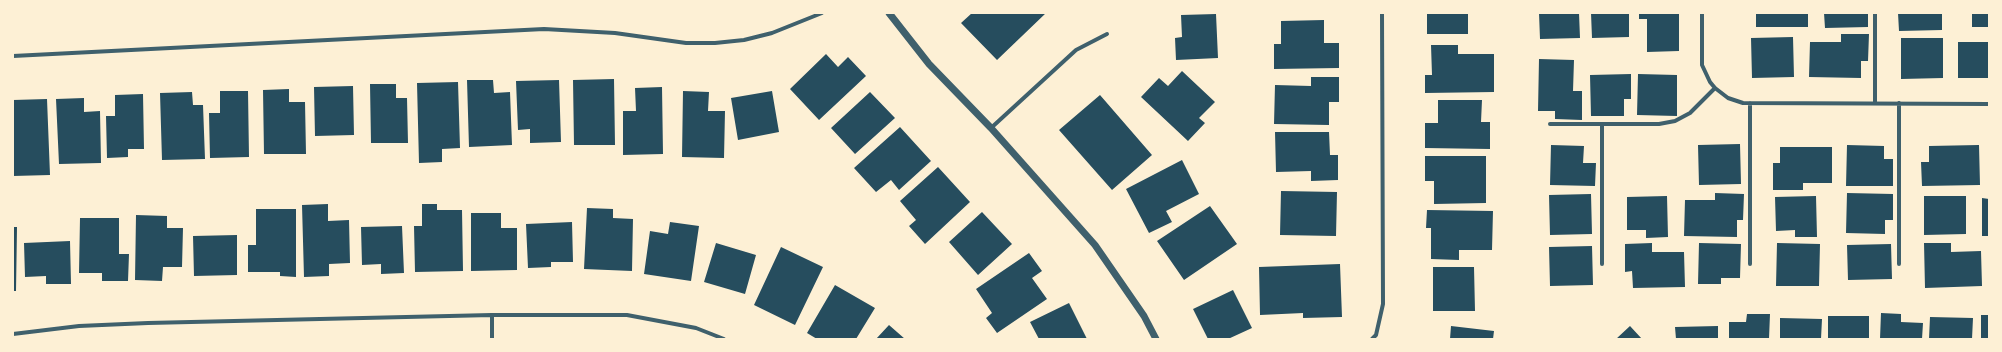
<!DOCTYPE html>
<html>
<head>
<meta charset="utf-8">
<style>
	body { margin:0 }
	#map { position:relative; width:2002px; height:352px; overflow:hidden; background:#fdf0d5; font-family:Helvetica,sans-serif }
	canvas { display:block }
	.frame { position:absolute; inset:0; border:14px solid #fdf0d5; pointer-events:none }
</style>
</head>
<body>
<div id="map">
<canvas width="2002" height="352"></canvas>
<div class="frame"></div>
</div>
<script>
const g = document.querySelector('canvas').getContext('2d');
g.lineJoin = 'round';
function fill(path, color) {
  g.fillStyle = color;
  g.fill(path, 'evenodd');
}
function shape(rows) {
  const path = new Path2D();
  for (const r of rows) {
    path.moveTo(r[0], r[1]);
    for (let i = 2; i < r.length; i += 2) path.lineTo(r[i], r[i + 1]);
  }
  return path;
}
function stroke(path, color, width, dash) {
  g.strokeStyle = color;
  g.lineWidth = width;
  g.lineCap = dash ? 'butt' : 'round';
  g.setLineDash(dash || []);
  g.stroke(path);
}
fill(shape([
	[972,13,1046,13,997,60,961,23],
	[1427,13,1468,13,1468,34,1427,34],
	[1539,13,1579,13,1580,38,1540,39],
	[1591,13,1629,13,1629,37,1592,38],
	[1639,13,1679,13,1679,51,1647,52,1647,19,1639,19],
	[1756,13,1808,13,1808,27,1756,27],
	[1824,13,1868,13,1868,27,1825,28],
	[1898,13,1942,13,1942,30,1899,31],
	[1972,13,1989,13,1989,27,1972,27],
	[1216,14,1218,58,1176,60,1175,38,1182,37,1181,15],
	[1324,20,1324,43,1339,43,1339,68,1274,69,1274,44,1281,44,1281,21],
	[1841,34,1869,34,1868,61,1861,61,1861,78,1809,77,1810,42,1841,42],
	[1793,37,1794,77,1752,78,1751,38],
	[1901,38,1943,38,1943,78,1901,79],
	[1958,42,1989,42,1989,78,1958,78],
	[1431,45,1458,45,1458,54,1494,54,1494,92,1425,93,1425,75,1432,75],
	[826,54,838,67,848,57,866,76,819,120,790,89],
	[1539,59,1574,60,1573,91,1582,91,1582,120,1555,119,1555,111,1538,111],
	[1182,71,1215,102,1199,118,1205,123,1188,141,1141,97,1159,78,1168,86],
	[1631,74,1631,99,1624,99,1624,116,1591,116,1590,75],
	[1638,74,1677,75,1677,116,1637,115],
	[1311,77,1339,77,1339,102,1329,102,1329,125,1274,124,1275,85,1311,86],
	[614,79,615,145,574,145,573,80],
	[467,80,493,80,494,93,510,92,512,145,469,147],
	[559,80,561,142,530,143,530,129,518,130,516,81],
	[458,82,460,148,442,149,442,162,419,163,417,83],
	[370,84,396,84,396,98,407,98,408,143,371,143],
	[353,86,354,135,315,136,314,87],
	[662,87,663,154,623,155,623,111,636,111,635,88],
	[289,89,289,102,305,102,306,154,264,154,263,90],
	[220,91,248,91,249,157,210,158,209,113,220,113],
	[683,91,709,92,708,111,725,111,724,158,682,157],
	[772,91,779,132,738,140,731,98],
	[192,92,193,105,203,105,205,159,162,160,160,93],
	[870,92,895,118,855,154,831,128],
	[143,94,144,149,128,149,128,157,107,158,106,116,115,116,115,95],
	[1100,95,1152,155,1112,190,1059,130],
	[84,98,84,112,100,111,101,163,59,164,56,99],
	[47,99,50,175,13,176,13,100],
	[1438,100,1482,100,1481,122,1490,122,1490,149,1425,148,1425,123,1438,123],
	[900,127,931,161,899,190,891,180,876,192,854,168],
	[1275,132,1329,132,1330,155,1338,155,1338,180,1311,181,1311,171,1276,172],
	[1740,144,1741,184,1699,185,1698,145],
	[1551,145,1584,146,1583,163,1596,163,1595,186,1550,185],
	[1847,145,1884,146,1884,159,1893,159,1893,186,1846,186],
	[1979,145,1980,185,1922,186,1921,162,1929,162,1929,146],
	[1780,147,1832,147,1832,183,1803,183,1803,190,1773,190,1773,163,1780,163],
	[1425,156,1486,156,1486,203,1434,204,1434,181,1425,181],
	[1182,160,1199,194,1166,211,1172,222,1149,233,1126,189],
	[938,167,970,202,925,244,909,226,916,220,900,201],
	[1281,191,1337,192,1336,236,1280,235],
	[1715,193,1744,194,1743,220,1737,220,1737,237,1684,236,1685,200,1715,200],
	[1847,193,1893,194,1893,220,1885,220,1885,234,1846,233],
	[1591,194,1592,234,1550,235,1549,195],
	[1667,196,1668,237,1646,238,1646,230,1627,230,1627,197],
	[1816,196,1817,237,1795,237,1795,230,1776,231,1775,197],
	[1924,196,1966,196,1966,234,1924,235],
	[1982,198,1989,199,1989,236,1982,236],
	[328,204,328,221,349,220,350,263,329,264,329,276,304,277,302,205],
	[422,204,437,204,437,210,462,210,463,271,415,272,414,226,422,226],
	[1210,206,1237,244,1184,280,1157,241],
	[587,208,613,209,613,218,633,219,632,271,584,269],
	[256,209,296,209,296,277,280,276,280,272,248,272,248,245,256,245],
	[1427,210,1493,211,1492,250,1459,250,1459,260,1431,259,1431,228,1426,228],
	[982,212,1012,244,978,275,949,242],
	[471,213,501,213,501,228,517,228,517,270,471,271],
	[136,215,167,216,167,228,183,228,182,267,163,267,162,281,135,280],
	[80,218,119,218,119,254,129,254,128,281,102,281,102,273,79,273],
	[572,222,573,262,551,262,551,267,528,268,526,224],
	[670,222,699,226,691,281,644,274,650,231,668,234],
	[402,226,404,273,381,274,381,264,362,265,361,227],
	[13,227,17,227,16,291,13,291],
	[237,235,237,275,194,276,193,236],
	[70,241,71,284,46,284,46,276,25,277,24,243],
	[716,243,756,255,745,294,704,282],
	[1652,243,1652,252,1684,252,1685,287,1633,288,1632,271,1625,272,1625,244],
	[1699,243,1741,244,1740,278,1721,278,1721,284,1698,284],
	[1777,243,1820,244,1819,286,1776,286],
	[1924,243,1951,243,1951,252,1981,251,1982,286,1925,288],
	[1891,244,1892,279,1848,280,1847,245],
	[1592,246,1593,285,1550,286,1549,247],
	[781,247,823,267,795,325,754,305],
	[1029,253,1042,271,1032,278,1047,299,997,333,986,318,992,313,976,289],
	[1340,264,1342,317,1303,318,1303,313,1260,315,1259,267],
	[1433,267,1474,267,1475,311,1433,311],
	[835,285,875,308,856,339,817,339,807,333],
	[1233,290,1252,328,1228,339,1208,339,1193,309],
	[1069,303,1087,339,1039,339,1030,322],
	[1881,313,1901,314,1901,322,1923,323,1922,339,1880,339],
	[1747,314,1770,314,1769,339,1729,339,1729,322,1746,322],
	[1981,315,1989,315,1989,339,1981,339],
	[1828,316,1869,316,1869,339,1828,339],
	[1930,317,1973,318,1972,339,1929,339],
	[1780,318,1822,319,1821,339,1780,339],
	[889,325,905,339,876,339],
	[1451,326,1494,331,1493,339,1450,339],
	[1630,326,1642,339,1616,339],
	[1718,326,1718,339,1676,339,1675,327]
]), '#264d5e');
stroke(shape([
	[1702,13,1702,65,1710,82,1715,88,1728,98,1743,103,1989,104],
	[13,56,544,29,615,33,686,43,715,43,744,40,772,33,822,13],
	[1750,103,1750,264],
	[1875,103,1875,13],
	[1899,103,1899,264],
	[1550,124,1659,124,1675,121,1690,113,1715,88],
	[991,128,1076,50,1107,34],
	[1602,264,1602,124],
	[492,315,492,339],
	[13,334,79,326,148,323,492,315,627,315,696,328,724,339],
	[1372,339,1376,335,1383,304,1382,13]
]), '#3f606c', 4);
stroke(shape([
	[889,13,929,64,991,128,1095,245,1144,316,1156,339]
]), '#3f606c', 7);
</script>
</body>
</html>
